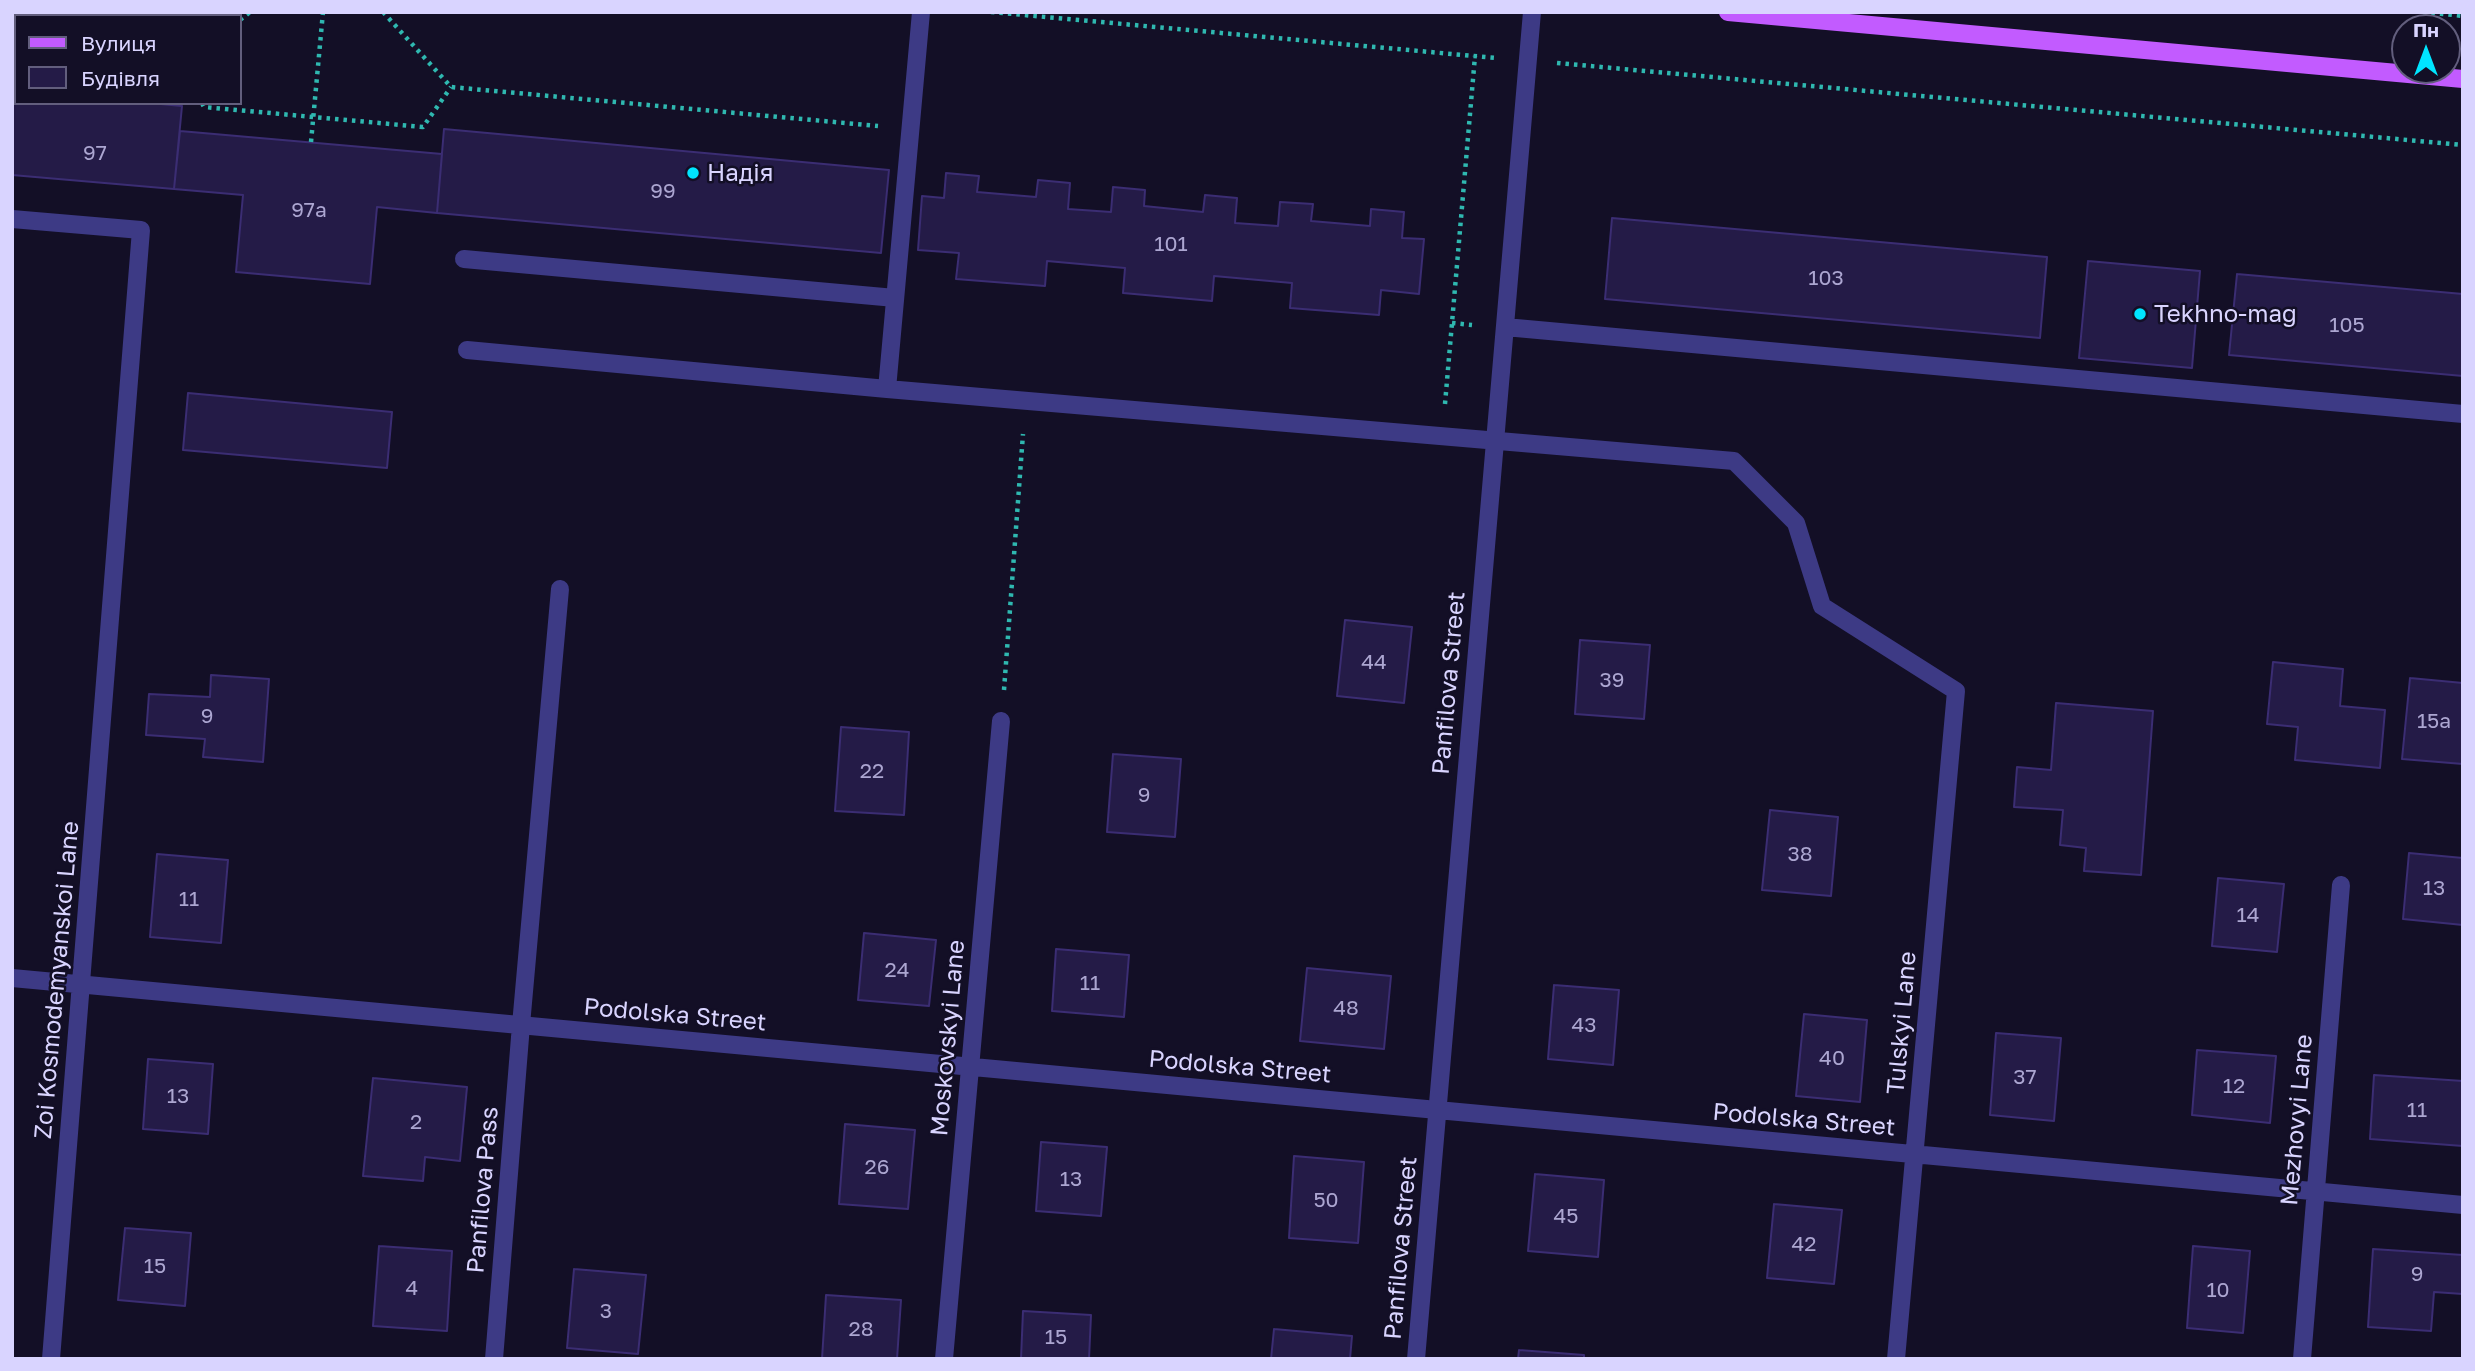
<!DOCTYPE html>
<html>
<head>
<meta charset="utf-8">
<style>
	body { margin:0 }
	#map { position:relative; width:2475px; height:1371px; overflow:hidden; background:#130f26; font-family:"Golos Text",sans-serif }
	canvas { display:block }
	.frame { position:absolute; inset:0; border:14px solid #d9d4ff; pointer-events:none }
	.legend { position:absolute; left:14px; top:14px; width:228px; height:91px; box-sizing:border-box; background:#130f26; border:2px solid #625e7d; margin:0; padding:9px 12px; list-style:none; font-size:21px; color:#d9d4ff }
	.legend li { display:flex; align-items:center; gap:14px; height:35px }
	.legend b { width:35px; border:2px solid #625e7d }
	.north { position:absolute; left:2391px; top:14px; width:70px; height:70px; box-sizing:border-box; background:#130f26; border:2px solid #625e7d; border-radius:50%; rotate:0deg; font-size:19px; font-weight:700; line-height:28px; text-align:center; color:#d9d4ff }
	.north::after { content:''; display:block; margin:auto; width:24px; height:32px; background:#00e5ff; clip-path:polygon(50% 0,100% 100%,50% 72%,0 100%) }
</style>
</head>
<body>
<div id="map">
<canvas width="2475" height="1371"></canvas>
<div class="frame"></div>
<ul class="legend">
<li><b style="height:9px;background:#c25bff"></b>Вулиця</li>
<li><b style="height:19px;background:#241b47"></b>Будівля</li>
</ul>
<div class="north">Пн</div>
</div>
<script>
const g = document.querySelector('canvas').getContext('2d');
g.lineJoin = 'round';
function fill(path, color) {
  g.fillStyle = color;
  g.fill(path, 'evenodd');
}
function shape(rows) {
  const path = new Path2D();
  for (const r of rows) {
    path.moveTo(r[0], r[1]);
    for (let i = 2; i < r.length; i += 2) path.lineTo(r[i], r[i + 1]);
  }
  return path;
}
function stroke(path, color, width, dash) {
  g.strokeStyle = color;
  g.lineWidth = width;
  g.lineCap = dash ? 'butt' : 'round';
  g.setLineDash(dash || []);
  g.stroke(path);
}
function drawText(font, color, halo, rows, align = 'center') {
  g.font = font + ' "Golos Text",sans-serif';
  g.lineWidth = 5;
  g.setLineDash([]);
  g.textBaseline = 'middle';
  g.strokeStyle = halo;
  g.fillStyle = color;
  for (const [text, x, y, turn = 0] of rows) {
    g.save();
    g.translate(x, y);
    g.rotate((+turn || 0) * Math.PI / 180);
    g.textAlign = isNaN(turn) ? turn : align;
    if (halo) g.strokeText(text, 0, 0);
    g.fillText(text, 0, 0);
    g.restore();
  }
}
const building = shape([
	[12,91,16,91,16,103,150,103,182,106,174,189,12,175,12,91],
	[444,129,889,170,881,253,437,213,444,129],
	[180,131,442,154,437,213,377,207,370,284,236,272,243,195,174,189,180,131],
	[946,173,979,176,977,192,1036,197,1038,180,1070,183,1068,209,1111,212,1113,187,1145,190,1144,206,1203,212,1205,195,1237,198,1235,223,1278,226,1280,202,1313,204,1311,221,1370,226,1371,209,1404,212,1402,238,1424,239,1419,294,1381,290,1379,315,1290,308,1292,283,1214,276,1212,301,1123,293,1125,268,1047,261,1045,286,956,279,959,253,918,250,922,196,944,198,946,173],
	[1612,218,2047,257,2040,338,1605,299,1612,218],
	[2088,261,2200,271,2192,368,2079,358,2088,261],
	[2237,274,2463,294,2463,376,2229,355,2237,274],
	[188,393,392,412,387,468,183,450,188,393],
	[1345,620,1412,627,1404,703,1337,696,1345,620],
	[1580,640,1650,645,1644,719,1575,714,1580,640],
	[2273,662,2343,669,2340,706,2385,710,2380,768,2295,760,2298,727,2267,724,2273,662],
	[211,675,269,679,263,762,203,757,205,739,146,735,149,694,210,697,211,675],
	[2410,678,2463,683,2463,764,2402,759,2410,678],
	[2056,703,2153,711,2141,875,2084,871,2086,848,2060,845,2063,810,2014,807,2017,767,2051,770,2056,703],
	[841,727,909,732,904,815,835,811,841,727],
	[1113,754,1181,759,1175,837,1107,832,1113,754],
	[1770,810,1838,817,1831,896,1762,890,1770,810],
	[2409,853,2463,858,2463,925,2403,919,2409,853],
	[157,854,228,860,221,943,150,937,157,854],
	[2218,878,2284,884,2277,952,2212,946,2218,878],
	[864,933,936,940,929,1006,858,1000,864,933],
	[1056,949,1129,955,1124,1017,1052,1011,1056,949],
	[1307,968,1391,976,1384,1049,1300,1041,1307,968],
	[1554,985,1619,990,1613,1065,1548,1059,1554,985],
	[1804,1014,1867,1020,1860,1102,1796,1096,1804,1014],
	[1996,1033,2061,1038,2054,1121,1990,1115,1996,1033],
	[2197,1050,2276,1056,2270,1123,2192,1115,2197,1050],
	[148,1059,213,1064,208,1134,143,1129,148,1059],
	[2374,1075,2463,1081,2463,1146,2370,1139,2374,1075],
	[373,1078,467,1087,460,1161,425,1157,423,1181,363,1176,373,1078],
	[845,1124,915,1130,908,1209,839,1204,845,1124],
	[1041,1142,1107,1147,1101,1216,1036,1211,1041,1142],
	[1294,1156,1364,1162,1358,1243,1289,1238,1294,1156],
	[1535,1174,1604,1180,1598,1257,1528,1251,1535,1174],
	[1774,1204,1842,1210,1834,1284,1767,1278,1774,1204],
	[125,1228,191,1233,185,1306,118,1300,125,1228],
	[379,1246,452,1251,447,1331,373,1326,379,1246],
	[2193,1246,2250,1251,2243,1333,2187,1328,2193,1246],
	[2373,1249,2463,1255,2463,1294,2434,1292,2431,1331,2368,1327,2373,1249],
	[574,1269,646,1275,638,1354,567,1348,574,1269],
	[826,1295,901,1300,897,1359,822,1359,826,1295],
	[1023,1311,1091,1315,1089,1359,1021,1359,1023,1311],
	[1274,1329,1352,1336,1350,1359,1271,1359,1274,1329],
	[1519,1350,1584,1355,1584,1359,1518,1359,1519,1350]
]);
fill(building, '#241b47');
stroke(building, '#3b2d73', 2);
stroke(shape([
	[383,12,451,87,878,126],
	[991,12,1496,58],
	[2423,12,2463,16],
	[240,20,250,12],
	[12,48,16,48],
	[1557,63,2463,145],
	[202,103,204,107,423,127,451,87],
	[311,142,323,12],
	[1452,323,1472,325],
	[1445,404,1475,56],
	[1004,690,1023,434]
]), '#2fb8b0', 4.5, [3.5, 5]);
stroke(shape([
	[12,219,141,230,51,1359],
	[464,259,895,298],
	[1505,327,2463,414],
	[467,350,887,389,1734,461,1796,523,1822,606,1956,691,1896,1359],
	[887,389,921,12],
	[12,978,2463,1205],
	[494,1359,521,1025,560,589],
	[944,1359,1001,721],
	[1416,1359,1532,12],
	[2302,1359,2341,885]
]), '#3d3a85', 18);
stroke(shape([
	[1728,12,2463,79]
]), '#c25bff', 18);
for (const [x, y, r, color] of [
	[693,173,7,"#00e5ff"],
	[2140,314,7,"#00e5ff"]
]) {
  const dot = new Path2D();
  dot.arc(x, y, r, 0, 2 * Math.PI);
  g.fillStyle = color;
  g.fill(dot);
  stroke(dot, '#130f26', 2.5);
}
drawText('21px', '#aca6d1', null, [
	["97",95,153],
	["99",663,191],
	["97а",309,210],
	["101",1171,244],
	["103",1826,278],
	["105",2347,325],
	["44",1374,662],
	["39",1612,680],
	["9",207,716],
	["15а",2434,721],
	["22",872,771],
	["9",1144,795],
	["38",1800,854],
	["13",2434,888],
	["11",189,899],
	["14",2248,915],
	["24",897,970],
	["11",1090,983],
	["48",1346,1008],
	["43",1584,1025],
	["40",1832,1058],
	["37",2025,1077],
	["12",2234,1086],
	["13",178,1096],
	["11",2417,1110],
	["2",416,1122],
	["26",877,1167],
	["13",1071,1179],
	["50",1326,1200],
	["45",1566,1216],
	["42",1804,1244],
	["15",155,1266],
	["9",2417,1274],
	["4",412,1288],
	["10",2218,1290],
	["3",606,1311],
	["28",861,1329],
	["15",1056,1337]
]);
drawText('24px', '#d9d4ff', '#130f26', [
	["Надiя",707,173],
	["Tekhno-mag",2154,314]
], 'left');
drawText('24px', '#d9d4ff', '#130f26', [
	["Panfilova Street",1449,683,-85],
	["Zoi Kosmodemyanskoi Lane",57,980,-85],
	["Podolska Street",675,1015,5],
	["Tulskyi Lane",1902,1023,-85],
	["Moskovskyi Lane",948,1038,-85],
	["Podolska Street",1240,1067,5],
	["Podolska Street",1804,1120,5],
	["Mezhovyi Lane",2297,1120,-85],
	["Panfilova Pass",483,1190,-85],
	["Panfilova Street",1401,1248,-85]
]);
</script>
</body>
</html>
